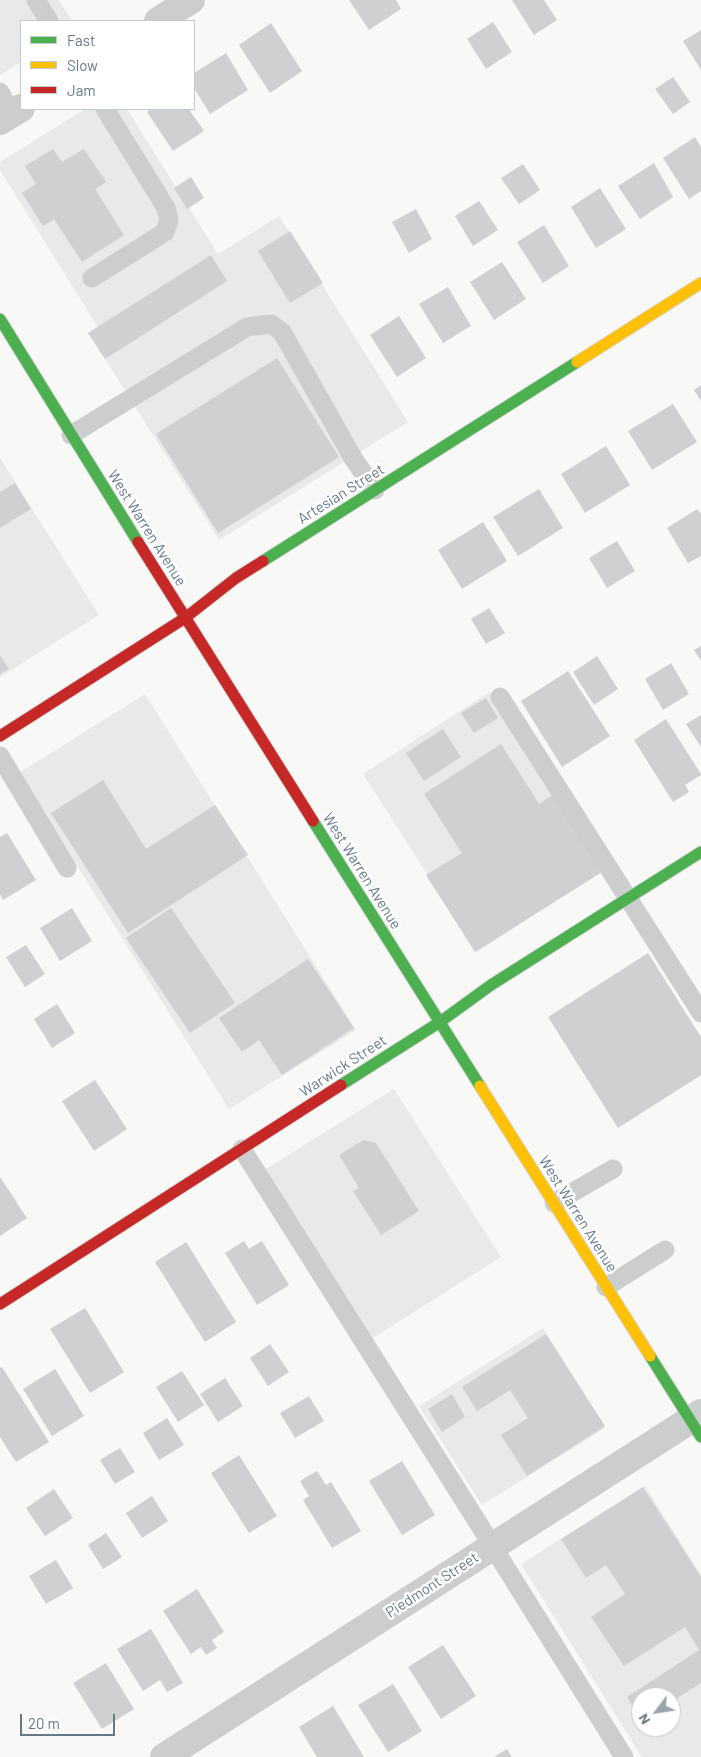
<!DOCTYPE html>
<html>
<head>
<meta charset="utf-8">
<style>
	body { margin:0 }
	#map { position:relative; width:701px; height:1757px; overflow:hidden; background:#f8f8f7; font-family:Barlow,sans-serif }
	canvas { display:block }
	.legend { position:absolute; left:20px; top:20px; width:175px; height:90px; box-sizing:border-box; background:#fff; border:1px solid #c2c9cf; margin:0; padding:6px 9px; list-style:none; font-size:15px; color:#677887 }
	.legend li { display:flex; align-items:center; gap:10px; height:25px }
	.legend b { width:25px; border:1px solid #c2c9cf }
	.north { position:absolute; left:631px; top:1687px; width:50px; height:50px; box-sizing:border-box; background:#fff; border:1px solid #c2c9cf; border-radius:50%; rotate:239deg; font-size:14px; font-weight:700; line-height:20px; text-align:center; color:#677887 }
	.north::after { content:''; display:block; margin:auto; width:18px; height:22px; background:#9aa5ae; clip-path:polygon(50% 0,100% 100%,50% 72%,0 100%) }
	.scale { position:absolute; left:20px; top:1714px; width:95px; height:22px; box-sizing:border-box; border:2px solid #677887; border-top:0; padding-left:6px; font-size:15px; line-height:18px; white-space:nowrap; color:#677887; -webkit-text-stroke:4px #fff; paint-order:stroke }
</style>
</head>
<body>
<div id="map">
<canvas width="701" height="1757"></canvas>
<ul class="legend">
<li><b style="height:6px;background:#4caf50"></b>Fast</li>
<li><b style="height:6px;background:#ffc107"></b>Slow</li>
<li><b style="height:6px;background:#c62828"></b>Jam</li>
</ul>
<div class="north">N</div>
<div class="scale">20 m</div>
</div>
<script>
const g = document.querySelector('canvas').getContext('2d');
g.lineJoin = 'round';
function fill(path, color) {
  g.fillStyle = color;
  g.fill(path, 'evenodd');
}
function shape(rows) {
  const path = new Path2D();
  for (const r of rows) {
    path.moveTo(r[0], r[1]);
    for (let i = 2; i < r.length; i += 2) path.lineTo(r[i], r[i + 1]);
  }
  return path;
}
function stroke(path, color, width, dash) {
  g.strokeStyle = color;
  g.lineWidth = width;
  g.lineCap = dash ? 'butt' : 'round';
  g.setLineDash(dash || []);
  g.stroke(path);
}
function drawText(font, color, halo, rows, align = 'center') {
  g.font = font + ' Barlow,sans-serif';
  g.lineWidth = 5;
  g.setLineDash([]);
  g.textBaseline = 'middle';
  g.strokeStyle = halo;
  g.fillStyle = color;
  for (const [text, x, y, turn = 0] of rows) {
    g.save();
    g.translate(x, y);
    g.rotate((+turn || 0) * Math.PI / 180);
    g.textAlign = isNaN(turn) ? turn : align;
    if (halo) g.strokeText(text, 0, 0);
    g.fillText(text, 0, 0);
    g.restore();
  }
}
fill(shape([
	[0,0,59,0,72,21,21,21,21,62,0,75],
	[85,109,127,109,218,254,279,216,408,422,219,540,90,335,99,329,0,170,0,162],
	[0,458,99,615,0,677],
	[489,692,604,870,477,952,363,774],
	[145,694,356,1030,229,1109,19,773],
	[394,1089,501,1257,368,1341,261,1172],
	[543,1328,605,1428,482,1505,419,1406],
	[645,1486,701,1575,701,1757,642,1757,521,1564],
	[641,1697,671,1697,671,1727,641,1727]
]), '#e8e9e9');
fill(shape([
	[349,0,396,0,401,9,369,30],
	[512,0,544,0,557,20,534,35],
	[493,22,512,52,486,69,467,39],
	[271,23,302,71,270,93,239,45],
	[701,30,701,70,683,41],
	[226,53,248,90,210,114,194,88,194,73],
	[673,77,690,102,673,114,655,89],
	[151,109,189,109,204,131,173,151,147,112],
	[695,137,701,147,701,191,689,199,663,158],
	[53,149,62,162,84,149,106,182,95,189,124,235,82,262,54,219,43,226,22,193,36,184,25,166],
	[654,163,673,197,640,219,618,186],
	[523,164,540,190,519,204,501,178],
	[191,177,204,198,187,209,174,188],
	[600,188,626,229,596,248,571,207],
	[479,201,498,230,473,246,455,216],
	[416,209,432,239,409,253,392,222],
	[544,225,569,266,543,283,517,242],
	[290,231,323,283,290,303,258,251],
	[211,255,227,281,105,359,88,333],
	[502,262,526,299,494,320,470,282],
	[448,287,471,326,443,343,419,304],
	[399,316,426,358,397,377,370,335],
	[277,358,339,457,218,533,156,434],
	[701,385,701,401,694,390],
	[673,404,697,442,652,470,628,431],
	[606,446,630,485,585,513,561,474],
	[15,483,31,509,0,528,0,492],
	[539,489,563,528,518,556,493,517],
	[697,509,701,514,701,556,688,563,667,528],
	[483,522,507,561,462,589,438,550],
	[617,541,635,571,607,588,589,558],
	[489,608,505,633,486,644,471,619],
	[701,646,701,661,694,650],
	[0,655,9,669,0,674],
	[597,656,618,689,594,705,573,672],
	[671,663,689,694,663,710,645,679],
	[568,671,610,736,562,767,521,701],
	[486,698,498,718,474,733,461,713],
	[701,715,701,747,686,724],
	[666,719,701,774,701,775,685,785,689,792,673,802,634,740],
	[443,729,461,757,424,781,406,753],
	[501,744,539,804,553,795,602,872,475,952,426,875,462,853,424,794],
	[103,780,146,849,215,805,248,855,128,933,51,813],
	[7,833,36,880,3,900,0,894,0,837],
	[72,908,92,941,60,961,40,928],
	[171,908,235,1003,190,1033,126,938],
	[26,945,45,974,25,987,6,957],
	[648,953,701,1037,701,1075,618,1128,548,1017],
	[308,959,354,1028,282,1075,259,1040,242,1052,219,1018],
	[57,1004,75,1033,52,1048,34,1019],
	[95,1080,127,1129,94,1151,62,1101],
	[364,1140,376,1143,419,1211,381,1235,353,1191,359,1188,339,1155],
	[0,1177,27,1218,0,1236],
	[244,1241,249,1249,262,1241,289,1285,257,1305,225,1253],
	[186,1242,236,1322,205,1342,155,1262],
	[85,1308,124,1372,90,1393,50,1329],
	[546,1334,605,1426,527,1476,501,1435,528,1418,510,1390,477,1411,462,1387],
	[270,1344,289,1372,268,1386,250,1358],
	[2,1367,49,1442,16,1462,0,1437,0,1368],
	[55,1369,84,1416,52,1436,23,1389],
	[182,1371,204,1405,178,1422,156,1387],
	[225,1378,243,1406,218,1422,200,1394],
	[452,1394,465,1417,442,1432,428,1409],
	[309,1396,324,1421,295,1438,280,1413],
	[167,1418,184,1445,159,1460,143,1433],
	[120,1448,135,1472,115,1484,100,1460],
	[239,1455,277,1516,249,1533,211,1473],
	[402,1461,435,1515,402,1535,369,1481],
	[317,1471,326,1485,331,1482,361,1531,332,1548,303,1500,309,1496,300,1481],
	[643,1487,701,1577,701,1683,671,1702,671,1697,641,1697,641,1720,627,1697,699,1650,685,1627,624,1666,591,1617,625,1594,606,1565,586,1578,561,1539],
	[54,1489,73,1518,45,1536,26,1508],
	[152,1496,168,1521,142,1538,126,1513],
	[106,1533,122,1557,103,1569,88,1545],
	[56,1560,73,1588,46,1604,29,1576],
	[197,1589,224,1632,212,1640,217,1648,206,1655,201,1647,191,1654,163,1611],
	[151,1629,183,1683,167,1692,160,1680,143,1691,117,1649],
	[443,1645,476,1696,441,1719,408,1667],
	[106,1663,134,1709,102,1729,73,1683],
	[393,1684,422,1731,388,1752,358,1705],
	[333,1706,364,1757,317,1757,299,1727],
	[507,1749,512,1757,494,1757]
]), '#cfd0d1');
const fast = shape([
	[0,319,138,542],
	[263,561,577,362],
	[313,821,480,1086],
	[341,1085,440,1022,491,985,701,852],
	[650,1356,701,1437]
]);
const slow = shape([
	[577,362,701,283],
	[480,1086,650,1356]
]);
const jam = shape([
	[138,542,313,821],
	[0,736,185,618,236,578,263,561],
	[0,1304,341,1085]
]);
stroke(fast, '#d5d6d7', 13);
stroke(slow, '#d5d6d7', 13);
stroke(jam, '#d5d6d7', 13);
stroke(shape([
	[36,0,49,21],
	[0,92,12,114],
	[92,278,165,232,169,220,166,208,105,109],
	[71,435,247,327,271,324,282,332,353,458,375,490],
	[500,697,701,1013],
	[0,756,67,868],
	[242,1149,475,1518,624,1757],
	[554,1203,613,1169],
	[606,1287,665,1250]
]), '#cccece', 19);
stroke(shape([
	[158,21,191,0],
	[0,121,21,108],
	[164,1757,701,1413]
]), '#cccece', 28);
stroke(fast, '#4caf50', 11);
stroke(slow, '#ffc107', 11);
stroke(jam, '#c62828', 11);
drawText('15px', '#677887', '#fff', [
	["Artesian Street",341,494,-32],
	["West Warren Avenue",147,528,58],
	["West Warren Avenue",362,871,58],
	["Warwick Street",343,1066,-33],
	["West Warren Avenue",578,1214,58],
	["Piedmont Street",432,1585,-33]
]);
</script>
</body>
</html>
